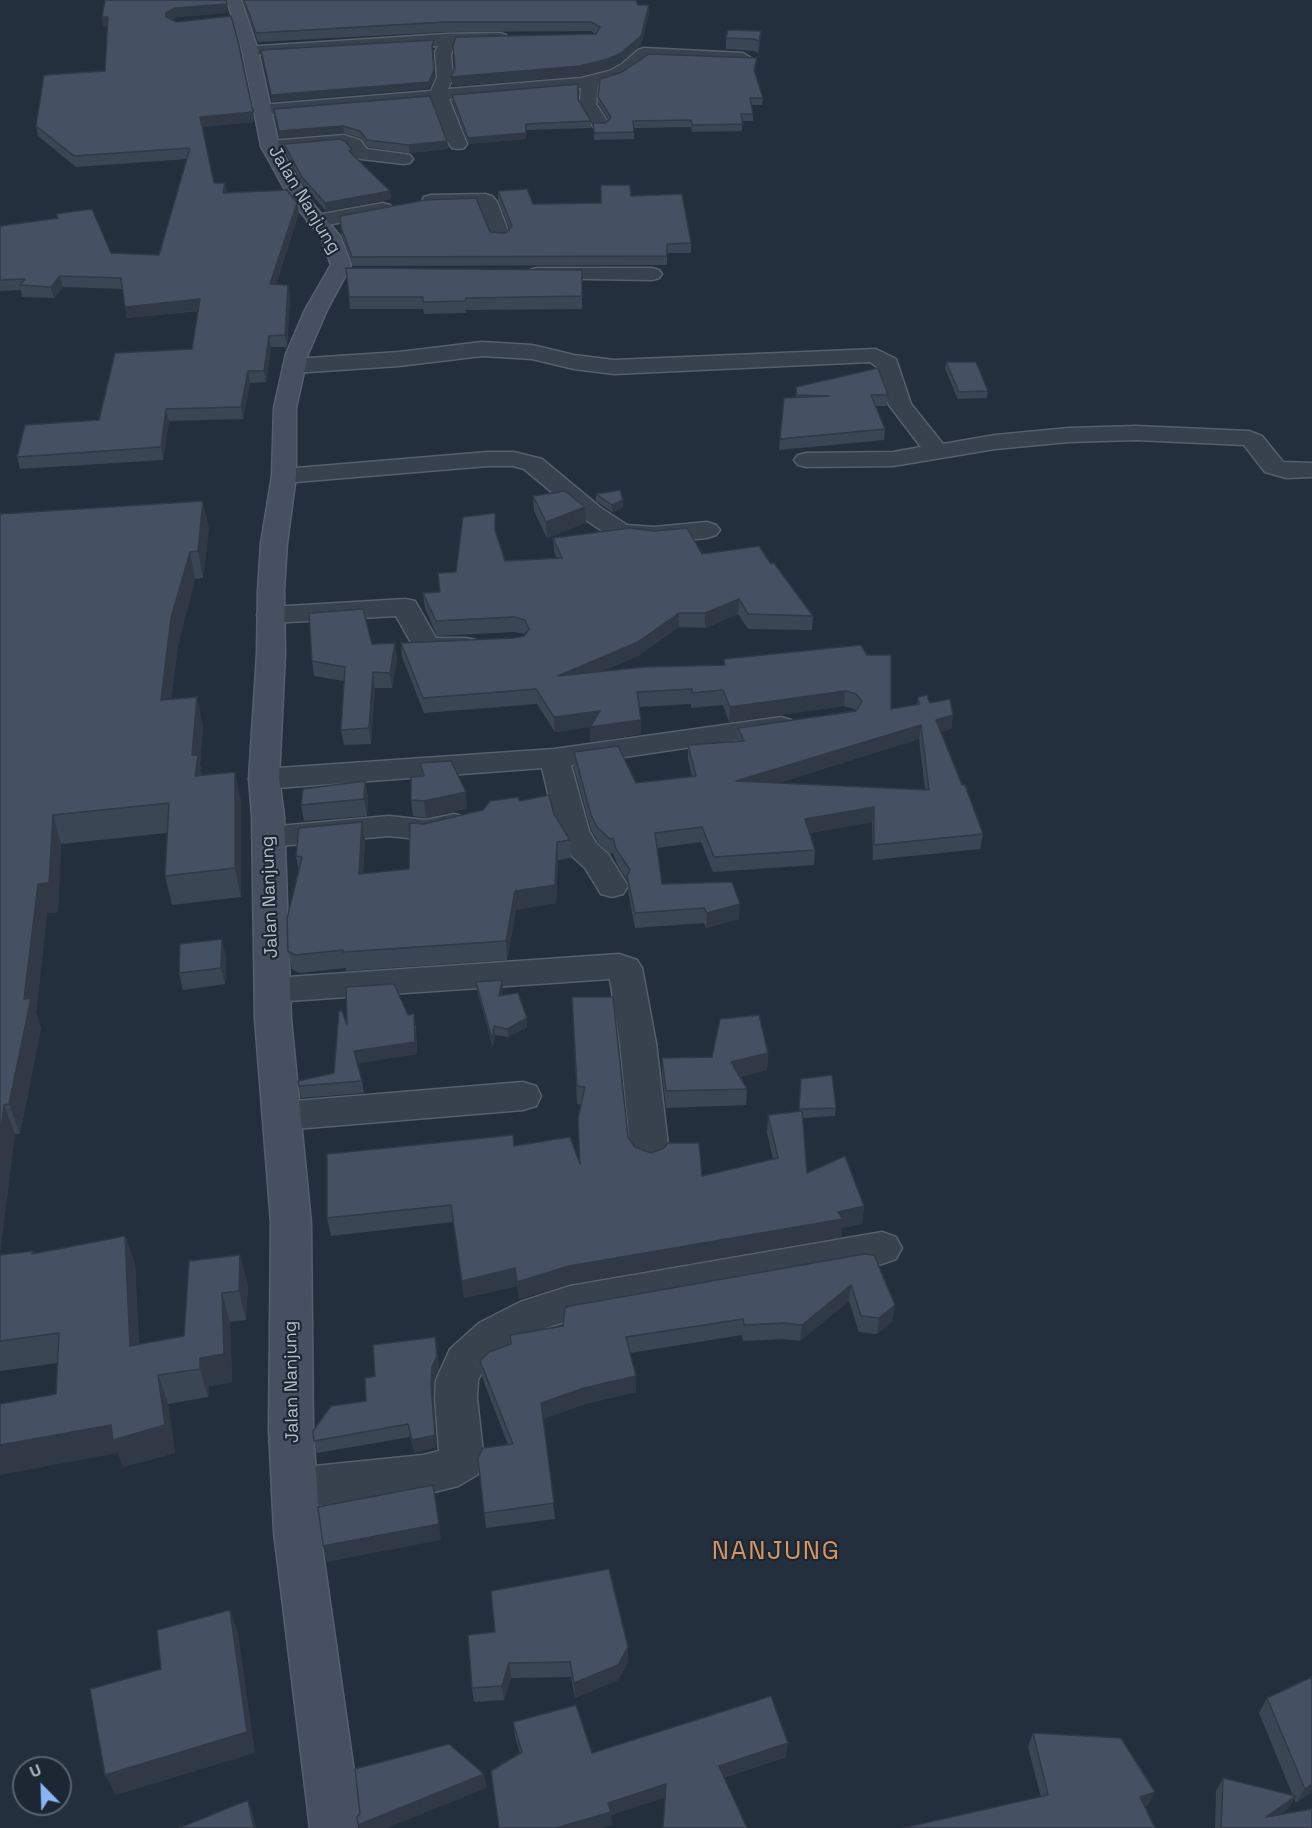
<!DOCTYPE html>
<html>
<head>
<meta charset="utf-8">
<style>
	body { margin:0 }
	#map { position:relative; width:1312px; height:1828px; overflow:hidden; background:#242f3e; font-family:"Space Grotesk",sans-serif }
	canvas { display:block }
	.north { position:absolute; left:12px; top:1756px; width:60px; height:60px; box-sizing:border-box; background:#1d2633; border:2px solid #59626f; border-radius:50%; rotate:337deg; font-size:16px; font-weight:700; line-height:24px; text-align:center; color:#b4bcc9 }
	.north::after { content:''; display:block; margin:auto; width:21px; height:27px; background:#8ab4f8; clip-path:polygon(50% 0,100% 100%,50% 72%,0 100%) }
</style>
</head>
<body>
<div id="map">
<canvas width="1312" height="1828"></canvas>
<div class="north">U</div>
</div>
<script>
const g = document.querySelector('canvas').getContext('2d');
g.lineJoin = 'round';
function shape(rows) {
  const path = new Path2D();
  for (const r of rows) {
    path.moveTo(r[0], r[1]);
    for (let i = 2; i < r.length; i += 2) path.lineTo(r[i], r[i + 1]);
  }
  return path;
}
function stroke(path, color, width, dash) {
  g.strokeStyle = color;
  g.lineWidth = width;
  g.lineCap = dash ? 'butt' : 'round';
  g.setLineDash(dash || []);
  g.stroke(path);
}
function fill(path, color) {
  g.fillStyle = color;
  g.fill(path, 'evenodd');
}
function drawText(font, color, halo, rows, align = 'center') {
  g.font = font + ' "Space Grotesk",sans-serif';
  g.lineWidth = 4.5;
  g.setLineDash([]);
  g.textBaseline = 'middle';
  g.strokeStyle = halo;
  g.fillStyle = color;
  for (const [text, x, y, turn = 0] of rows) {
    g.save();
    g.translate(x, y);
    g.rotate((+turn || 0) * Math.PI / 180);
    g.textAlign = isNaN(turn) ? turn : align;
    if (halo) g.strokeText(text, 0, 0);
    g.fillText(text, 0, 0);
    g.restore();
  }
}
const street = shape([
	[500,33,506,35,508,38,506,41,454,45,451,55,453,77,448,89,581,78,609,71,622,64,638,50,644,48,743,53,751,58,743,63,648,58,634,70,621,77,598,84,596,104,609,124,606,128,600,129,594,128,580,104,581,88,449,99,467,144,464,148,458,149,452,148,449,144,432,101,261,115,255,114,252,110,255,106,261,105,431,91,437,77,435,52,438,46,250,55,242,50,244,47,446,34,500,33],
	[344,135,360,140,367,149,404,154,410,155,413,159,410,163,404,164,361,159,355,158,348,148,342,145,270,151,264,150,261,146,264,142,270,141,344,135],
	[485,194,492,196,497,202,510,236,507,240,493,240,480,206,431,207,424,205,422,201,424,197,431,195,485,194],
	[383,203,390,205,393,209,390,213,317,227,310,225,307,221,310,217,317,215,383,203],
	[537,268,652,268,659,270,662,274,659,278,652,280,530,278,527,274,530,270,537,268],
	[482,342,532,345,574,355,614,360,876,349,896,359,911,404,943,444,995,435,1069,428,1136,426,1249,431,1262,436,1283,462,1312,463,1312,477,1286,478,1265,472,1244,445,1136,440,1069,442,995,449,893,466,806,467,798,465,794,460,798,455,806,453,893,452,921,447,889,405,881,386,877,367,870,362,614,374,574,369,532,359,482,356,399,366,294,373,286,371,283,366,286,361,294,359,399,352,482,342],
	[488,452,514,452,542,459,601,508,627,525,654,527,707,522,716,525,720,530,716,535,707,538,654,543,611,537,583,518,524,469,513,466,488,466,284,483,275,481,272,476,275,471,284,469,488,452],
	[405,599,415,601,436,638,466,638,476,640,480,646,476,652,466,654,427,655,417,653,396,616,271,623,261,621,257,615,261,609,271,607,405,599],
	[781,717,791,720,796,726,791,732,571,765,589,831,596,843,608,854,628,886,623,894,612,897,601,894,585,868,573,857,557,831,542,768,264,789,253,786,249,779,253,772,264,769,554,749,781,717],
	[454,814,465,817,470,824,465,831,426,840,389,836,268,847,257,844,252,837,257,830,268,827,389,816,426,820,454,814],
	[619,954,637,960,642,968,656,1043,669,1154,663,1164,650,1169,637,1164,631,1154,620,1043,610,979,274,1002,262,999,257,990,262,981,274,978,619,954],
	[523,1082,536,1086,541,1096,536,1106,523,1110,283,1130,270,1126,264,1116,270,1106,283,1102,523,1082],
	[882,1232,896,1237,902,1248,896,1259,882,1264,570,1320,546,1328,509,1349,481,1374,478,1380,477,1398,484,1461,477,1475,458,1486,423,1495,295,1508,279,1502,273,1488,279,1474,295,1468,423,1455,439,1451,435,1398,436,1380,450,1349,479,1323,520,1302,570,1286,882,1232]
]);
const secondary = shape([
	[227,0,241,0,258,50,279,146,307,197,340,236,351,265,327,310,308,354,296,408,296,476,287,543,284,590,285,654,279,779,284,816,291,1019,311,1223,313,1430,320,1532,362,1828,310,1828,274,1532,269,1430,271,1223,255,1019,252,816,249,779,257,654,258,590,261,543,272,476,274,408,286,354,305,310,331,265,321,237,290,199,261,146,242,50,227,0]
]);
stroke(street, '#565f6c', 3);
stroke(secondary, '#565f6c', 3);
fill(street, '#38414e');
fill(secondary, '#465061');
fill(shape([
	[242,0,636,0,638,5,649,5,649,14,641,45,621,62,608,69,581,76,452,86,595,34,591,31,446,32,258,42],
	[228,13,177,17,172,20,253,112,254,122,202,127,214,183,227,192,297,203,299,213,276,284,288,285,290,296,287,347,271,347,266,382,250,383,243,419,169,421,163,460,20,469,17,457,99,420,192,349,198,311,127,318,123,289,63,287,54,298,22,297,21,290,0,291,0,226,57,219,56,214,111,253,159,255,187,159,76,167,38,136,36,126,105,71,107,26,103,27,102,17],
	[761,31,760,43,758,53,754,51,726,49,726,38],
	[756,64,755,72,763,98,762,105,752,105,753,114,753,121,742,121,742,131,692,132,691,127,634,128,634,139,594,140,593,123,606,123,609,120,598,103,598,97],
	[452,95,578,100,591,121,591,128,526,130,526,139,469,144,452,101],
	[274,109,447,141,448,149,409,153,368,147,361,138,344,133,280,138],
	[284,144,352,150,352,153,390,191,391,199,326,211,303,185,285,152],
	[498,191,533,204,601,203,631,196,691,243,691,253,667,253,667,265,353,266,342,236,340,216,506,233,510,229,498,200],
	[346,268,582,270,582,309,466,310,466,313,424,314,423,309,350,309],
	[946,362,988,391,987,398,958,399,945,369],
	[796,387,888,395,887,406,875,406,885,429,884,440,779,450,780,439,796,397],
	[596,494,623,500,623,508,612,512,596,501],
	[533,496,586,523,547,538,534,511],
	[0,514,209,528,203,578,195,579,178,645,171,699,203,726,200,764,202,776,241,801,241,897,172,905,165,876,167,833,61,844,58,912,47,913,36,1013,41,1028,20,1134,15,1134,0,1253],
	[496,532,505,561,557,558,554,552,553,538,702,554,771,564,813,616,812,630,748,629,738,614,705,628,679,627,638,656,603,671,724,665,724,659,861,645,891,709,917,705,918,697,953,715,951,729,941,732,983,834,980,849,873,860,872,822,810,833,815,850,814,865,713,872,701,842,657,848,662,884,739,919,706,928,704,923,635,928,628,891,628,881,617,864,613,853,610,854,598,842,591,830,574,767,574,752,636,783,692,777,688,759,688,745,738,742,738,728,856,710,855,709,844,706,729,722,723,705,691,708,691,704,639,707,641,720,641,734,590,742,590,727,555,732,537,704,424,713,402,657,401,643,513,638,524,636,525,634,514,632,437,636,425,608,423,593,440,592,456,572],
	[919,739,925,790,778,783],
	[395,643,397,658,392,688,375,688,371,744,344,745,341,730,344,681,314,676,312,661,372,644],
	[420,763,467,808,426,818,413,816,411,800,422,776],
	[365,781,368,798,367,816,304,821,301,805],
	[520,801,554,814,570,840,571,858,558,860,556,903,516,910,507,960,346,971,346,968,299,973,292,969,288,951,299,872,296,856,365,840,363,874,409,869,424,824],
	[226,956,225,984,183,990,179,973],
	[476,982,503,989,501,995,527,1027,508,1037,495,1035,493,1047,477,990],
	[572,997,628,1137,635,1147,702,1176,773,1159,767,1133,768,1115,799,1111,801,1079,836,1108,835,1116,802,1118,807,1173,864,1206,862,1224,842,1228,841,1237,570,1284,519,1299,517,1286,464,1298,453,1222,331,1236,327,1218,514,1146,580,1164,581,1105,577,1104],
	[408,1015,416,1026,417,1054,357,1063,362,1081,364,1093,301,1098,299,1086,334,1073,347,1025],
	[768,1053,767,1070,740,1077,747,1089,746,1105,666,1108,662,1074,662,1058,712,1057],
	[125,1236,135,1264,139,1345,184,1336,189,1261,248,1284,246,1320,230,1322,232,1382,209,1386,208,1397,168,1404,175,1453,123,1467,118,1453,56,1394,57,1363,0,1371,0,1255,33,1251,34,1254],
	[864,1254,895,1305,892,1321,877,1334,859,1332,849,1301,800,1341,783,1339,743,1341,742,1335,630,1353,636,1392,585,1404,543,1419,555,1519,486,1528,484,1513,508,1445,482,1377,480,1361,511,1344,510,1335,563,1326],
	[437,1350,439,1369,434,1380,433,1398,436,1447,415,1453,410,1437,317,1453,314,1441,366,1401,375,1376],
	[468,1635,628,1662,618,1680,575,1698,571,1677,511,1678,504,1700,474,1702,472,1688],
	[1267,1698,1312,1792,1296,1803,1294,1798,1288,1809,1280,1814,1312,1828,1215,1828,1216,1791,1223,1778,1293,1796,1259,1713],
	[513,1722,592,1753,786,1757,611,1815,612,1825,601,1828,499,1828,520,1753,515,1736],
	[1033,1733,1148,1805,1144,1807,1041,1797,1028,1747]
]), '#3b4654');
fill(shape([
	[227,4,228,13,177,17,168,22,168,26,166,13,175,8],
	[649,5,649,14,641,45,621,62,608,69,581,76,452,86,451,77,580,66],
	[102,17,108,17,109,26,103,27],
	[761,31,760,43,758,53,759,41],
	[434,70,435,77,429,89,272,102,271,95],
	[253,112,254,122,202,127,200,117],
	[343,126,344,133,280,138,279,131],
	[526,133,526,139,469,144,468,138],
	[447,141,448,149,409,153,409,145],
	[225,183,227,193,223,193],
	[390,191,391,199,326,211,325,203],
	[297,203,299,213,272,295,270,284],
	[60,276,63,287,54,298,51,287],
	[288,285,290,296,287,347,285,335],
	[200,299,202,310,127,318,125,307],
	[269,336,271,347,266,382,264,371],
	[248,371,250,383,243,419,241,407],
	[166,409,169,421,163,460,161,447],
	[623,500,623,508,612,512,612,505],
	[203,501,209,528,203,578,198,551],
	[585,507,586,523,547,538,546,522],
	[190,552,195,579,178,645,168,728,161,700,171,618],
	[739,599,738,614,705,628,705,613],
	[679,613,679,627,638,656,558,690,558,676],
	[395,643,397,658,392,688,390,673],
	[373,672,375,688,371,744,369,728],
	[845,691,844,706,729,722,730,707],
	[197,697,203,726,200,764,204,783,195,776,192,755],
	[600,711,641,720,641,734,590,742,590,727,555,732,554,717],
	[953,715,951,729,934,735,936,720],
	[921,725,919,739,736,796,736,781],
	[235,772,241,801,241,897,235,868],
	[365,781,368,798,367,816,364,799],
	[466,792,467,808,426,818,424,801],
	[874,807,872,822,804,834,805,819],
	[53,815,61,844,58,912,47,913,36,1013,41,1028,20,1134,9,1104,38,884],
	[362,822,365,840,361,893,359,874],
	[557,842,558,860,556,903,516,910,507,960,506,941,515,891],
	[740,904,739,919,706,928,707,913],
	[222,939,226,956,225,984,221,968],
	[502,980,503,989,500,1004,499,996],
	[414,1014,417,1054,356,1064,354,1051],
	[527,1018,527,1027,508,1037,507,1029],
	[494,1026,495,1035,493,1047,492,1039],
	[768,1053,767,1070,730,1079,731,1062],
	[4,1105,15,1134,0,1253,0,1136],
	[864,1206,862,1224,842,1228,841,1237,570,1284,519,1299,517,1282,569,1266],
	[125,1236,135,1264,140,1375,130,1346],
	[240,1255,248,1284,246,1320,239,1291],
	[515,1268,517,1286,464,1298,462,1281],
	[851,1285,849,1301,800,1341,802,1325],
	[222,1293,230,1322,232,1382,209,1386,208,1397,200,1369,200,1358],
	[895,1305,892,1321,877,1334,879,1318],
	[435,1337,439,1369,434,1380,433,1398,436,1447,415,1453,412,1440,431,1385],
	[158,1375,168,1404,175,1453,123,1467,118,1453,0,1475,0,1445],
	[636,1376,636,1392,585,1404,543,1419,541,1403,584,1388],
	[436,1501,441,1540,327,1562,323,1546],
	[230,1610,238,1632,255,1753,116,1795,105,1775],
	[628,1647,628,1662,618,1680,575,1698,574,1683],
	[509,1663,511,1678,504,1700,502,1686],
	[788,1743,786,1757,718,1779,719,1766],
	[484,1774,487,1788,387,1828,358,1828,358,1825],
	[666,1784,666,1797,611,1815,612,1825,601,1828,556,1828,608,1803],
	[1312,1784,1312,1792,1296,1803,1305,1789],
	[1155,1792,1148,1805,1134,1810,1140,1797],
	[1296,1796,1288,1809,1261,1828,1266,1817],
	[248,1800,253,1814,256,1828,254,1828]
]), '#303945');
const building = shape([
	[105,0,226,0,227,4,175,8,166,13,166,17,176,22,231,16,238,41,253,112,200,117,214,183,225,183,223,193,287,190,297,203,270,284,288,285,285,335,269,336,264,371,248,371,241,407,166,409,161,447,17,457,25,425,99,420,115,353,192,349,200,299,125,307,121,278,60,276,51,287,20,285,25,279,0,280,0,226,58,218,56,214,92,209,111,253,159,255,190,148,74,156,36,126,44,75,105,71,108,17,102,17,105,0],
	[244,0,636,0,638,5,649,5,641,36,621,53,608,59,580,66,451,77,455,67,453,46,456,37,596,34,600,27,591,22,445,22,256,33,244,0],
	[728,30,761,31,759,41,754,39,726,38,728,30],
	[434,40,432,46,434,70,429,82,271,95,261,50,434,40],
	[649,54,757,58,754,70,763,98,750,98,753,114,741,114,743,124,692,125,691,120,633,121,634,132,594,133,593,123,606,123,611,117,598,97,600,79,622,72,649,54],
	[578,84,578,99,591,121,526,124,526,133,468,138,452,95,578,84],
	[430,96,447,141,409,145,367,140,360,131,343,126,279,131,274,109,430,96],
	[341,139,346,142,352,150,349,151,390,191,325,203,302,177,284,144,341,139],
	[601,185,630,185,631,196,682,194,691,243,667,244,667,256,352,257,341,227,340,216,425,200,476,198,490,232,506,233,512,226,498,191,527,189,533,204,601,203,601,185],
	[346,268,582,270,582,296,466,298,465,301,423,302,423,297,349,297,346,268],
	[946,362,976,362,988,391,959,392,946,362],
	[878,368,888,395,871,395,885,429,780,439,784,398,829,396,797,395,796,387,878,368],
	[620,490,623,500,612,505,596,494,620,490],
	[565,491,585,507,546,522,533,496,565,491],
	[203,501,198,551,190,552,171,618,161,700,197,697,192,755,198,755,195,776,235,772,235,868,165,876,169,803,53,815,49,883,38,884,24,999,31,998,9,1104,4,1105,0,1136,0,514,203,501],
	[495,513,495,530,505,561,562,558,553,538,630,528,654,531,687,528,702,554,759,546,771,564,774,563,813,616,748,614,739,599,705,613,679,613,638,642,558,676,644,667,725,665,724,659,861,645,867,655,891,655,891,709,919,704,918,697,927,695,930,703,950,699,953,715,936,720,962,785,965,785,983,834,874,845,874,807,805,819,815,850,714,857,702,827,655,833,662,884,732,882,740,904,707,913,704,908,635,913,627,876,630,870,616,849,613,838,610,839,597,827,591,815,574,752,618,746,636,783,696,776,688,745,744,741,738,728,856,711,862,701,856,694,845,691,730,707,723,690,692,693,692,689,637,692,641,720,590,727,600,711,554,717,536,689,423,698,401,643,513,638,524,636,529,629,525,620,514,617,436,621,423,593,440,592,438,573,456,572,463,517,495,513],
	[921,725,929,790,736,781,921,725],
	[363,609,372,644,395,643,390,673,373,672,369,728,341,730,345,667,312,661,309,613,363,609],
	[451,761,466,792,424,801,411,800,411,777,424,776,420,763,451,761],
	[365,781,364,799,301,805,303,789,365,781],
	[549,795,554,814,570,840,557,842,555,885,515,891,506,941,343,952,343,950,295,955,288,951,287,919,302,857,296,856,299,828,362,822,359,874,409,869,410,823,424,824,483,810,490,801,518,797,520,801,549,795],
	[222,939,221,968,179,973,180,944,222,939],
	[502,980,499,996,518,993,527,1018,507,1029,494,1026,492,1039,476,982,502,980],
	[394,984,408,1015,414,1014,415,1042,354,1051,362,1081,299,1086,298,1081,334,1073,339,1011,342,1011,347,1025,346,987,394,984],
	[572,997,613,997,628,1137,635,1147,651,1153,664,1148,668,1143,699,1143,702,1176,778,1158,768,1115,802,1111,807,1173,845,1156,864,1206,838,1212,843,1219,569,1266,517,1282,515,1268,462,1281,451,1205,327,1218,327,1154,513,1135,514,1146,570,1137,580,1164,578,1118,585,1087,577,1086,572,997],
	[759,1015,768,1053,731,1062,747,1089,666,1091,662,1058,712,1057,720,1019,759,1015],
	[832,1075,836,1108,799,1109,801,1079,832,1075],
	[125,1236,130,1346,184,1336,189,1261,240,1255,239,1291,222,1293,224,1354,200,1358,200,1369,158,1375,165,1425,113,1440,111,1425,0,1445,0,1404,56,1394,59,1333,0,1341,0,1255,33,1251,32,1254,125,1236],
	[864,1254,874,1255,895,1305,879,1318,861,1316,851,1285,802,1325,784,1323,744,1325,743,1319,626,1337,636,1376,584,1388,541,1403,554,1503,484,1513,478,1458,483,1448,513,1444,480,1361,489,1352,511,1344,510,1335,563,1326,565,1308,570,1306,864,1254],
	[435,1337,437,1356,432,1367,431,1385,435,1435,412,1440,408,1424,314,1441,313,1431,331,1406,366,1401,365,1378,375,1376,373,1345,435,1337],
	[433,1485,439,1524,323,1546,318,1507,433,1485],
	[609,1569,628,1647,618,1665,574,1683,570,1662,509,1663,502,1686,472,1688,468,1635,495,1632,491,1591,609,1569],
	[230,1610,247,1732,105,1775,90,1689,161,1669,157,1630,230,1610],
	[1312,1677,1312,1784,1305,1789,1267,1698,1312,1677],
	[771,1696,788,1743,719,1766,747,1828,663,1828,666,1784,608,1803,611,1812,556,1828,499,1828,491,1771,522,1752,513,1722,576,1705,592,1753,771,1696],
	[1033,1733,1121,1738,1155,1792,1140,1797,1155,1828,903,1828,1048,1795,1033,1733],
	[449,1744,484,1774,358,1825,357,1817,360,1814,355,1769,449,1744],
	[1223,1778,1296,1796,1266,1817,1312,1809,1312,1828,1221,1828,1223,1778],
	[248,1800,254,1828,179,1828,248,1800]
]);
fill(building, '#455162');
stroke(building, '#303945', 1.5);
drawText('18px', '#b4bcc9', '#1d2633', [
	["Jalan Nanjung",304,200,59],
	["Jalan Nanjung",270,897,-92],
	["Jalan Nanjung",292,1382,-91]
]);
g.letterSpacing = '1.5px';
drawText('26px', '#d59563', '#1d2633', [
	["NANJUNG",776,1552]
]);
g.letterSpacing = '0px';
</script>
</body>
</html>
